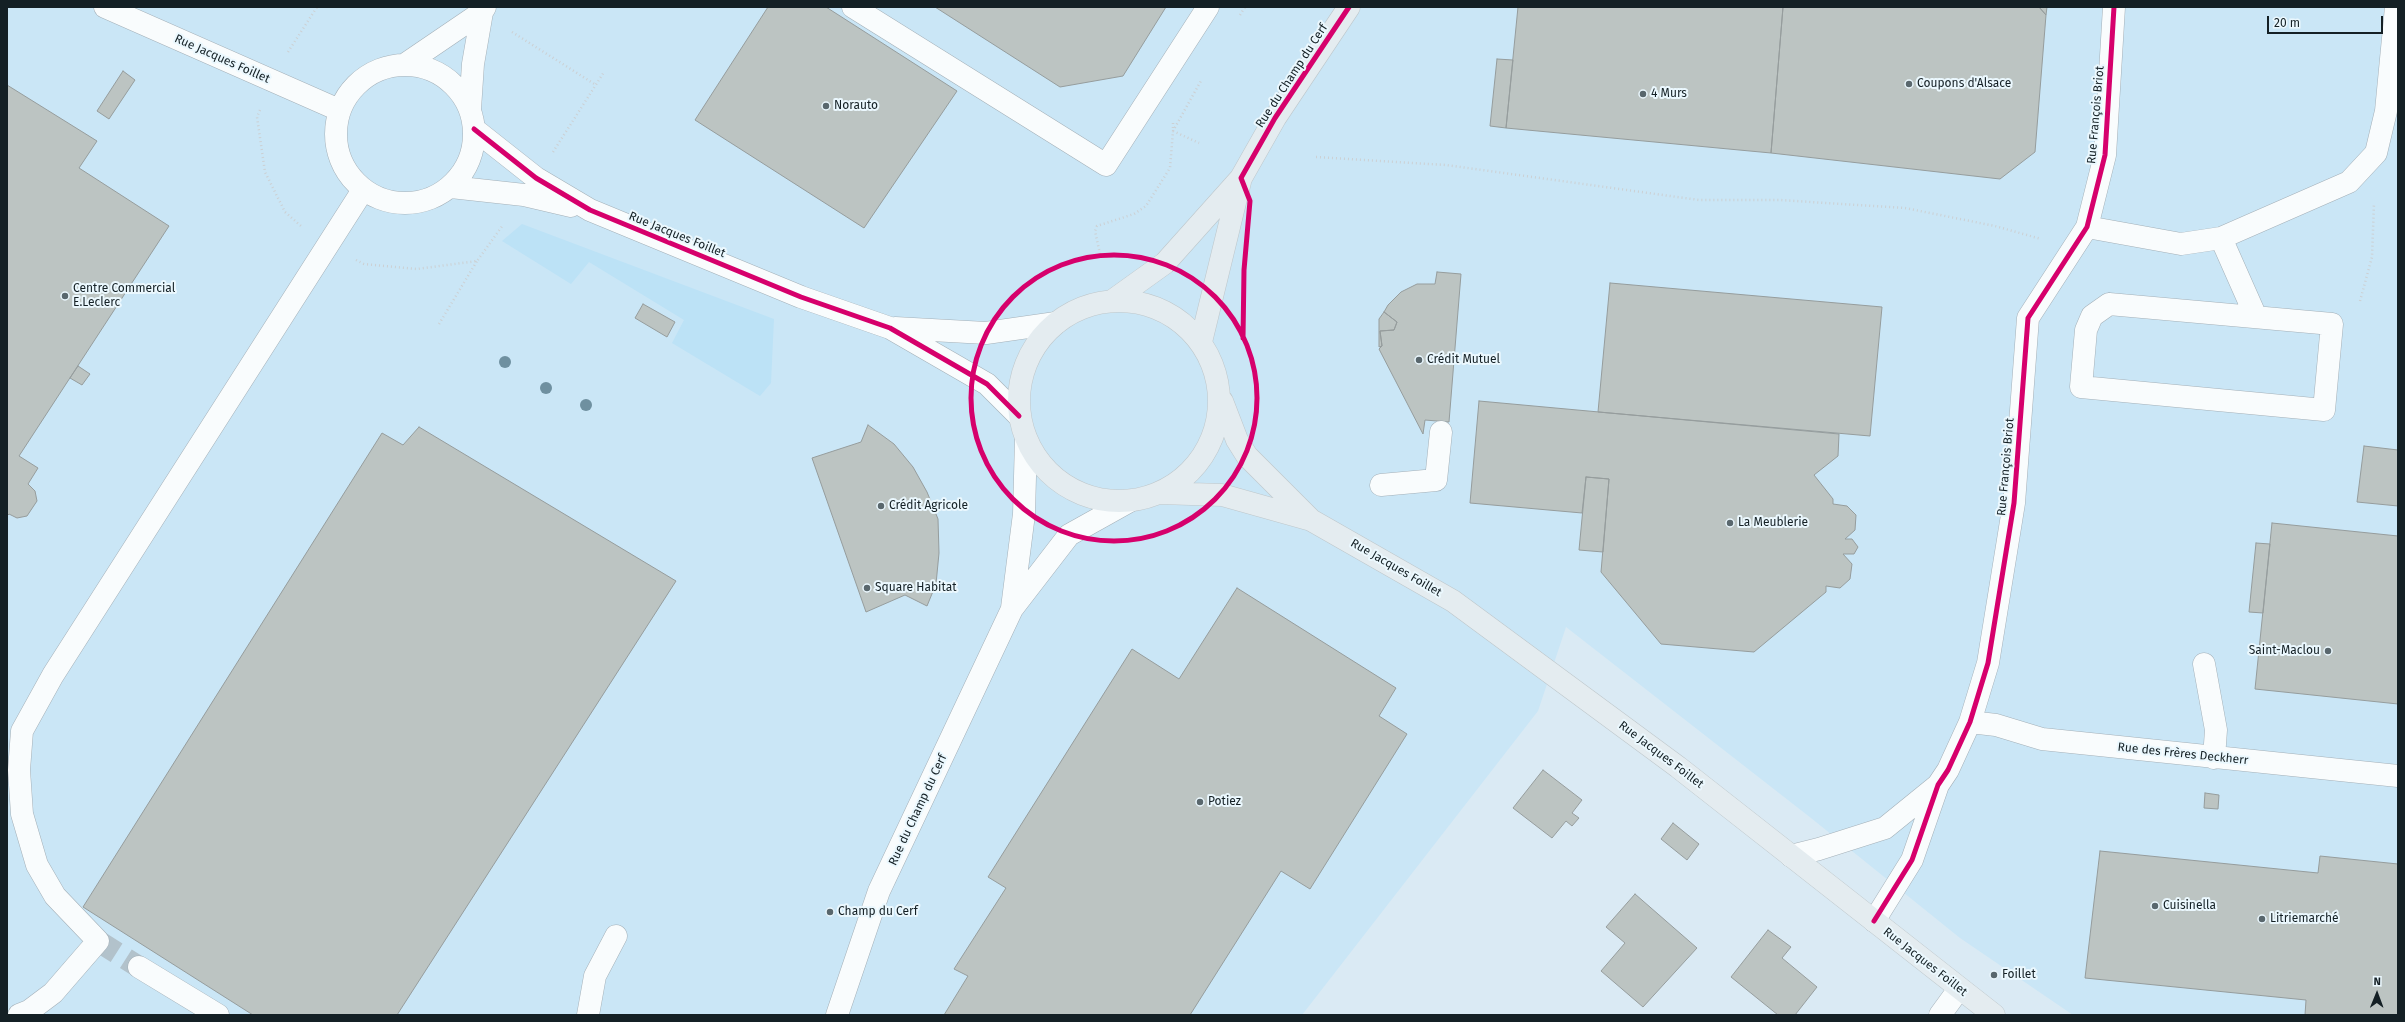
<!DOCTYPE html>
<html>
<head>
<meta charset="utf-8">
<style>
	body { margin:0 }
	#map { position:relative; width:2405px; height:1022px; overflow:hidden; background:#daeaf4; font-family:"Fira Sans",sans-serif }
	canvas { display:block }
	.frame { position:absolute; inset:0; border:8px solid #142025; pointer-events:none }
	.north { position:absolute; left:2357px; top:974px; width:40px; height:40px; -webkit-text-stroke:3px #ebf8fe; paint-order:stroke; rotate:1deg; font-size:11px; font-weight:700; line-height:16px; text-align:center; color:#142025 }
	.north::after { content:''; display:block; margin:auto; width:14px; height:18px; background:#142025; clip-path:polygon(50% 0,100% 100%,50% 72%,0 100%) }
	.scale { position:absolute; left:2267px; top:16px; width:116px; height:18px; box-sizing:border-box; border:2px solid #142025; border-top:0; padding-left:5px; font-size:12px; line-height:14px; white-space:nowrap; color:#142025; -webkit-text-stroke:3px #ebf8fe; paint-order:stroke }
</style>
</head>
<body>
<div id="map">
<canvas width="2405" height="1022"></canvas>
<div class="frame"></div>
<div class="north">N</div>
<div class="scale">20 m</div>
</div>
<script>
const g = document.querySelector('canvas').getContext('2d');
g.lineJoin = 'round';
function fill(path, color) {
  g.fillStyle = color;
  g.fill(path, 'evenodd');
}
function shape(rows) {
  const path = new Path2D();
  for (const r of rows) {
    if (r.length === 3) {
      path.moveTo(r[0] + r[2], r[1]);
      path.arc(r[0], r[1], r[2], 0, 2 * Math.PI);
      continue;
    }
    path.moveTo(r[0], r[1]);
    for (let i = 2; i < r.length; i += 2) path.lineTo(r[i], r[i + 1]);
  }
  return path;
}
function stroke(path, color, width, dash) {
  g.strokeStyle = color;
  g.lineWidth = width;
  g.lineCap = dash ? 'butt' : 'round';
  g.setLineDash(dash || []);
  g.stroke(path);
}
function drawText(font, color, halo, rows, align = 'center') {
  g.font = font + ' "Fira Sans",sans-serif';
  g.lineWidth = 4;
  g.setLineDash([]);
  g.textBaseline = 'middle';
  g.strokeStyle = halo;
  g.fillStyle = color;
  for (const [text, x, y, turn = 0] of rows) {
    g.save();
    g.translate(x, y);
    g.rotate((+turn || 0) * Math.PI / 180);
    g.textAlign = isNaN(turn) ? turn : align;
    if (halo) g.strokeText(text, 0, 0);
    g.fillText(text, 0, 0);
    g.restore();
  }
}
fill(shape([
	[7,7,2398,7,2398,1015,2073,1015,1960,938,1811,818,1566,627,1538,711,1302,1015,7,1015]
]), '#cae6f6');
fill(shape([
	[522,224,774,319,771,383,760,396,672,343,684,320,589,262,571,284,502,241]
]), '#bce2f6');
const building = shape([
	[768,7,826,7,957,91,864,228,695,120,768,7],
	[935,7,1166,7,1123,76,1060,87,935,7],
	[1518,7,1783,7,1771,153,1506,128,1518,7],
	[1783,7,2039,7,2046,15,2035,152,2000,179,1771,153,1783,7],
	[2039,7,2047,7,2046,15,2039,7],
	[1497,59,1513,60,1506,128,1490,126,1497,59],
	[123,71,135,80,109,119,97,111,123,71],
	[7,85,97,141,79,168,169,226,19,456,38,468,28,484,35,491,37,501,27,516,17,518,9,514,7,516,7,85],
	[1437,272,1461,274,1449,422,1425,420,1423,434,1379,349,1382,346,1380,331,1394,330,1397,322,1384,312,1388,305,1401,292,1417,284,1435,284,1437,272],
	[1610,283,1882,307,1870,436,1598,412,1610,283],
	[643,304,675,322,667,337,635,318,643,304],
	[1384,312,1397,322,1394,330,1380,331,1382,346,1379,347,1379,319,1384,312],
	[78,366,90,374,82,385,70,378,78,366],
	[1479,401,1839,434,1838,456,1814,475,1833,499,1833,504,1847,506,1856,515,1855,530,1845,539,1852,539,1858,547,1854,554,1843,554,1852,564,1850,579,1840,588,1826,586,1826,592,1754,652,1661,644,1601,572,1609,479,1586,477,1582,513,1470,503,1479,401],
	[868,425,894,444,913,467,927,492,938,519,939,553,936,584,927,606,905,595,866,612,812,458,861,442,868,425],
	[419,427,676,581,397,1015,253,1015,83,907,382,433,403,445,419,427],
	[2364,446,2398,450,2398,506,2357,502,2364,446],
	[1586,477,1609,479,1603,552,1579,550,1586,477],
	[2272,523,2398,536,2398,704,2255,689,2272,523],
	[2256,543,2270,544,2263,613,2249,612,2256,543],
	[1237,588,1396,688,1379,716,1407,734,1310,889,1281,871,1190,1015,944,1015,968,976,954,969,1006,888,988,877,1132,649,1179,679,1237,588],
	[1543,770,1582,800,1572,813,1579,818,1572,826,1566,821,1552,838,1513,808,1543,770],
	[2205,793,2219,795,2218,809,2204,808,2205,793],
	[1673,823,1699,844,1687,860,1661,839,1673,823],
	[2100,851,2318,873,2320,856,2398,864,2398,1015,2305,1015,2306,1000,2085,978,2100,851],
	[1635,894,1697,948,1643,1007,1601,971,1625,943,1606,927,1635,894],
	[1768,930,1791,947,1782,958,1817,987,1795,1015,1778,1015,1731,977,1768,930]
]);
fill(building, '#bcc4c2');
stroke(building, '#969d9d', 1);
stroke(shape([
	[98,941,139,967]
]), '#b2c2cb', 22, [22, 11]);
const minor = shape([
	[105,7,339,110],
	[853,7,1106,165,1208,7],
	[404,65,482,12],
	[405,134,69],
	[470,109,473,64,482,12,485,7],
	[474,129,536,178,590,210,801,297,890,328,987,384,1019,416],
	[451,187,524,195,571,206],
	[2087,227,2181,244,2221,238,2349,182,2376,153,2386,111,2396,7],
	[2221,238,2256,317],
	[2109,304,2332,324,2324,410,2081,387,2086,330,2092,316,2109,304],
	[895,328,986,333,1056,323],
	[1381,485,1436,480,1441,432],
	[1012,608,1024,514,1026,439],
	[2204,664,2216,730,2214,758],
	[1970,722,1996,725,2042,739,2398,776],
	[1791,856,1819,849,1885,828,1938,785],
	[1874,921,1912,860,1938,785,1948,770,1970,722,1988,663,2014,503,2028,318,2087,227,2105,155,2114,7],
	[139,967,218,1015],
	[19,1015,29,1011,53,993,98,941,55,896,37,865,22,814,19,770,22,731,53,675,363,190],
	[588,1015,595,976,616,936],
	[837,1015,879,891,1012,609,1069,535,1130,501],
	[1940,1015,1959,989]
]);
const major = shape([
	[1112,301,1165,263,1241,178,1275,118,1349,7],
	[1119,401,100],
	[1201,342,1240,182],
	[1222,401,1237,440,1247,456,1310,519],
	[1160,493,1222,495,1311,520,1453,601,1678,767,1994,1015]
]);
stroke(minor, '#a4b0b8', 23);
stroke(major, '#bec7cb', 23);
stroke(shape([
	[1240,15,1245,7],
	[512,32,596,85],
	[288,52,317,7],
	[260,110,257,117,265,172,285,212,301,226],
	[1173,123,1173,131,1199,143],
	[553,152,604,72],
	[1316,157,1446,165,1699,200,1780,200,1905,208,1995,226,2041,239],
	[1100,254,1095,231,1097,226,1134,214,1146,206,1170,168,1173,131,1202,79],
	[356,260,364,264,417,269,477,261,503,225],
	[2360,301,2372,257,2374,203],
	[439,324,477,261]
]), '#ccd0d3', 2.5, [1, 3]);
stroke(minor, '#f9fcfd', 22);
stroke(major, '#e4ecf0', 22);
stroke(shape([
	[474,129,536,178,590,210,801,297,890,328,987,384,1019,416],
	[1114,398,143],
	[1243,338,1244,270,1250,201,1241,178,1275,118,1349,7],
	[1874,921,1912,860,1938,785,1948,770,1970,722,1988,663,2014,503,2028,318,2087,227,2105,155,2114,7]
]), '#d6006c', 5);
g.fillStyle = '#6f90a0';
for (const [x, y] of [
	[505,362],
	[546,388],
	[586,405]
]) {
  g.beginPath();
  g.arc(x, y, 6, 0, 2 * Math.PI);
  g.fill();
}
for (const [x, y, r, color] of [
	[1909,84,4,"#59676d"],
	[1643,94,4,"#59676d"],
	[826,106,4,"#59676d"],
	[65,296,4,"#59676d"],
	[1419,360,4,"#59676d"],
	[881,506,4,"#59676d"],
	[1730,523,4,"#59676d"],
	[867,588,4,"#59676d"],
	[2328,651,4,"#59676d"],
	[1200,802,4,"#59676d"],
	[2155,906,4,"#59676d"],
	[830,912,4,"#59676d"],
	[2262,919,4,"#59676d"],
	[1994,975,4,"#59676d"]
]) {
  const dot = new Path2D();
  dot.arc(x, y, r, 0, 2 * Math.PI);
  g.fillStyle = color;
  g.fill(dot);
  stroke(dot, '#ebf8fe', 1.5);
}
drawText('12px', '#142025', '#ebf8fe', [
	["Rue Jacques Foillet",222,59,24],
	["Rue du Champ du Cerf",1292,76,-57],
	["Rue François Briot",2096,115,-85],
	["Rue Jacques Foillet",677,235,22],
	["Rue François Briot",2006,467,-85],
	["Rue Jacques Foillet",1396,568,30],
	["Rue des Frères Deckherr",2183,754,6],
	["Rue Jacques Foillet",1661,755,37],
	["Rue du Champ du Cerf",918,810,-65],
	["Rue Jacques Foillet",1925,962,38]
]);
drawText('12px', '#142025', '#ebf8fe', [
	["Coupons d'Alsace",1917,84],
	["4 Murs",1651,94],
	["Norauto",834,106],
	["Centre Commercial",73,289],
	["E.Leclerc",73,303],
	["Crédit Mutuel",1427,360],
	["Crédit Agricole",889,506],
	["La Meublerie",1738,523],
	["Square Habitat",875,588],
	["Saint-Maclou",2320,651,"right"],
	["Potiez",1208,802],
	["Cuisinella",2163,906],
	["Champ du Cerf",838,912],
	["Litriemarché",2270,919],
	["Foillet",2002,975]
], 'left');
</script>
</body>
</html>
